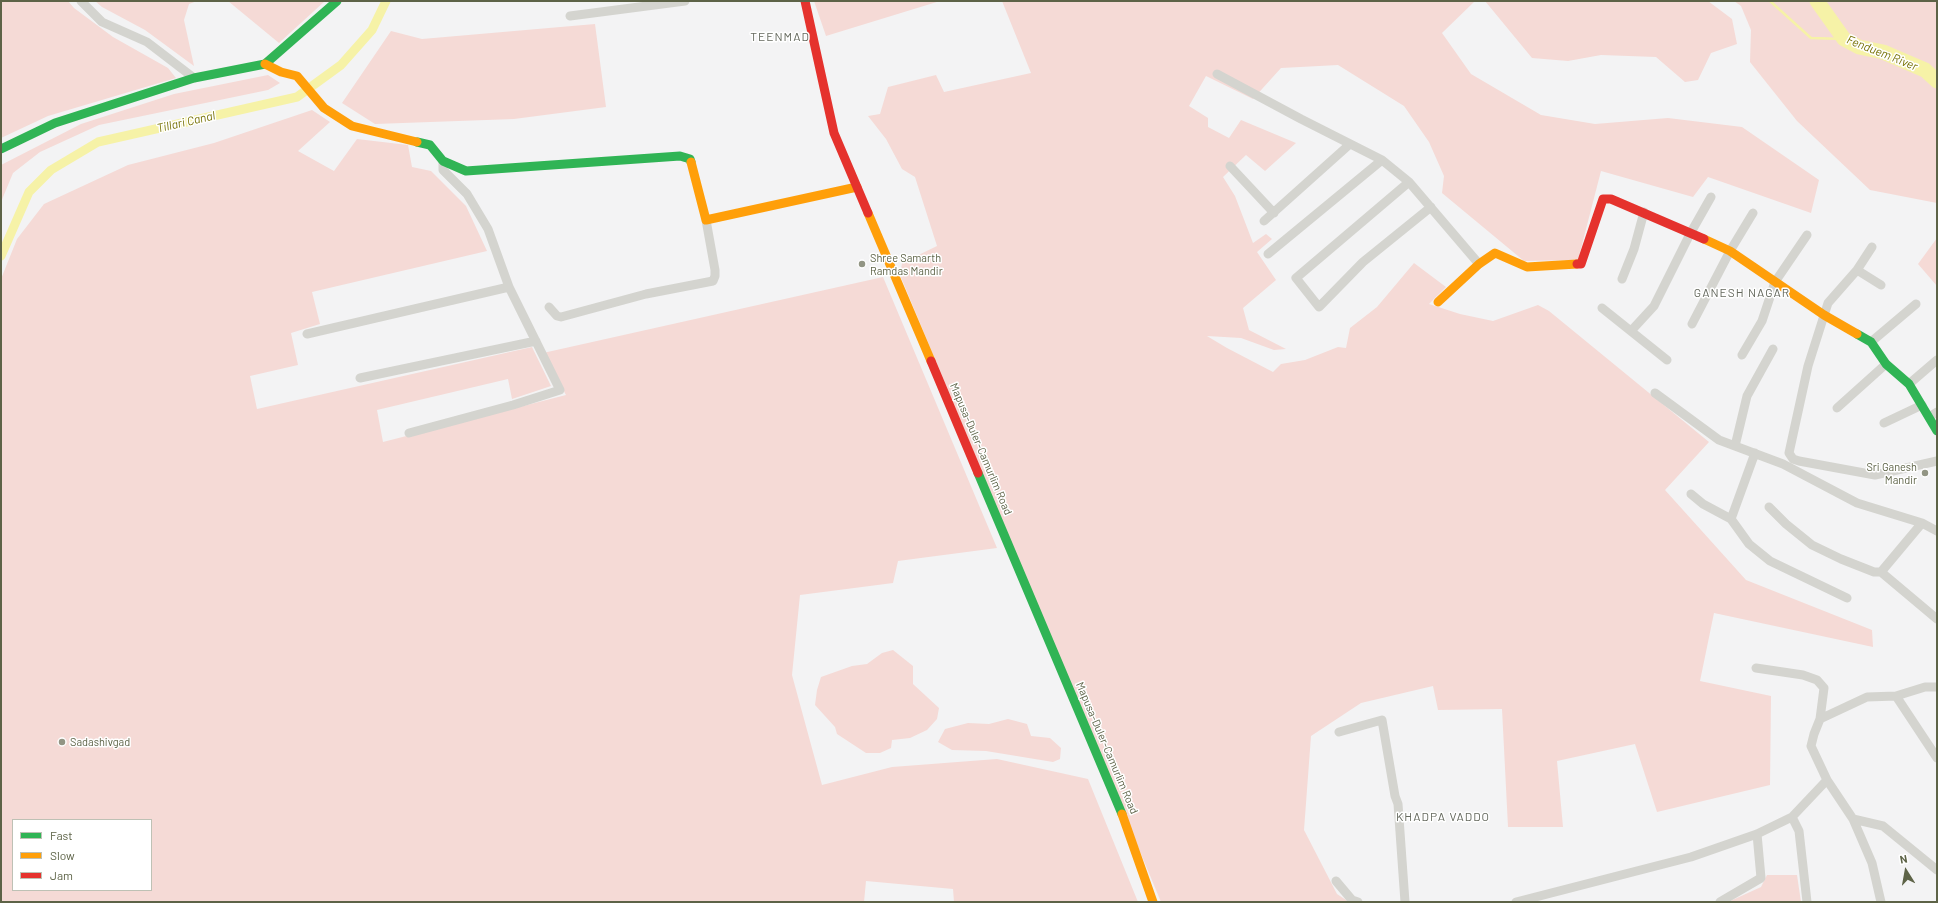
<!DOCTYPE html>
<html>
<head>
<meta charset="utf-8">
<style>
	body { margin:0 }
	#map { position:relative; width:1938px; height:903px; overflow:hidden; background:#f3f3f4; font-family:Barlow,sans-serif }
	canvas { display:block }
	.frame { position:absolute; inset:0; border:2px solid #5d6347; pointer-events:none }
	.legend { position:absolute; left:12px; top:819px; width:140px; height:72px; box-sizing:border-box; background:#fff; border:1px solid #bec1b5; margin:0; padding:5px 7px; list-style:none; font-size:12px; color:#5d6347 }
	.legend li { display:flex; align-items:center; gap:8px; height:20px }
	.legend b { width:20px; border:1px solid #bec1b5 }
	.north { position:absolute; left:1886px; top:851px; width:40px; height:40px; -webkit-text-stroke:3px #fff; paint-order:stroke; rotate:349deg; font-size:11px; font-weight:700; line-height:16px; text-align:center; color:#5d6347 }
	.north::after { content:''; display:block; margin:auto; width:14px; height:18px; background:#5d6347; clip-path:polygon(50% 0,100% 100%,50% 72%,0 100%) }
</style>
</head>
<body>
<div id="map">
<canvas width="1938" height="903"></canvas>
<div class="frame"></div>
<ul class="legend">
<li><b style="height:5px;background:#30b455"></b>Fast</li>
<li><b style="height:5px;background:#ff9f0a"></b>Slow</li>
<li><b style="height:5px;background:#e5322d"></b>Jam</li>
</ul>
<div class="north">N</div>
</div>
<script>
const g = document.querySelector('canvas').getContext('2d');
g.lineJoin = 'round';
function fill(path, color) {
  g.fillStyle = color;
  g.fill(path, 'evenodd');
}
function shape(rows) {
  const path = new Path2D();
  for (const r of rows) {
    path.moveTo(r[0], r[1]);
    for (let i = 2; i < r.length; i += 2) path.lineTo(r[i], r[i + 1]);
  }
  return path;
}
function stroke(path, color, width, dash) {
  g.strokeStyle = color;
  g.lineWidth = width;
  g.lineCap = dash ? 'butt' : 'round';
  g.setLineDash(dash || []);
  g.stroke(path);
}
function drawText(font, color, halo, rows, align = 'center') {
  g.font = font + ' Barlow,sans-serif';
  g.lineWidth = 3;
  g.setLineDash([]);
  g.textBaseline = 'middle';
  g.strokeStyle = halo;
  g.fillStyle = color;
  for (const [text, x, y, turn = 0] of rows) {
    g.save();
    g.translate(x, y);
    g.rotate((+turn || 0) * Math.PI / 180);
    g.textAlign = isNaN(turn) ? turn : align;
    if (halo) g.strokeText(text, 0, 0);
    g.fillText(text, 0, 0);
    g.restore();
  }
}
fill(shape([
	[1,1,68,1,74,8,113,37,168,68,176,78,48,116,1,138],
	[95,1,197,1,189,4,184,20,194,66,145,30,102,7],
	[228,1,325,1,279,43],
	[814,1,940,1,826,36],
	[1002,1,1475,1,1442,33,1471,74,1541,115,1595,124,1668,118,1742,127,1819,180,1811,213,1708,177,1693,197,1601,171,1578,260,1524,261,1442,193,1444,176,1429,142,1404,106,1338,65,1281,68,1253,99,1206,76,1189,106,1208,118,1208,127,1229,138,1241,120,1296,143,1265,171,1246,155,1223,177,1235,196,1253,243,1266,234,1272,239,1257,252,1276,280,1243,308,1249,330,1286,349,1274,350,1241,338,1207,336,1227,348,1273,372,1281,364,1305,360,1338,347,1346,348,1350,328,1377,307,1414,263,1446,287,1429,304,1460,314,1493,321,1538,305,1549,311,1709,442,1665,490,1746,580,1872,630,1873,647,1714,613,1700,681,1771,696,1770,785,1657,812,1635,744,1557,761,1563,827,1508,827,1502,709,1438,710,1433,686,1361,703,1311,736,1304,830,1337,894,1349,902,1161,902,900,275,902,263,937,246,915,177,902,169,886,139,868,116,880,114,888,87,936,75,944,92,1031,73],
	[1485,1,1708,1,1732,19,1737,44,1711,53,1698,80,1685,82,1656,57,1601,55,1568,61,1532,58],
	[1734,1,1937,1,1937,203,1870,190,1797,121,1750,62,1751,30,1741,6],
	[595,24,606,107,514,119,375,124,342,103,391,31,422,39],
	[268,75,280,83,268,90,99,125,40,152,13,173,1,202,1,165,81,124,174,94],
	[312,110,330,122,298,151,334,171,357,139,408,145,412,167,431,171,466,206,487,251,312,292,320,324,291,333,298,365,250,376,257,409,532,347,551,386,512,399,508,379,377,410,383,442,566,395,543,353,883,277,997,548,898,561,893,583,800,595,792,675,822,785,892,767,997,759,1088,779,1138,902,954,902,953,889,866,881,864,902,1,902,1,279,17,239,44,204,128,165,214,143],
	[13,820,151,820,151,890,13,890],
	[1937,238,1937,286,1918,264],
	[893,650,913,666,913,684,939,708,937,719,927,730,910,738,892,740,891,748,880,753,866,753,837,734,835,727,815,705,817,690,821,677,852,666,867,664,882,653],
	[1008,719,1027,724,1031,736,1050,738,1061,748,1060,759,1053,762,986,751,952,750,938,742,945,729,968,723,989,724],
	[1767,875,1797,875,1801,902,1728,902,1761,887]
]), '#f5dad6');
stroke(shape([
	[1770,1,1811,38,1844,39]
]), '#f6f2a7', 2.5);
stroke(shape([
	[1,256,29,192,51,170,98,142,297,97,341,65,372,30,386,1]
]), '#f6f2a7', 9);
stroke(shape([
	[1817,1,1844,39,1859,47,1883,52,1925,70,1937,81]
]), '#f6f2a7', 15);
stroke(shape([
	[81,1,102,22,147,42,194,78],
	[570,16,685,1],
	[1217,74,1301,119,1382,160,1409,182,1479,264],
	[1230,166,1274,213],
	[1409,182,1296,278,1319,307,1363,262,1431,207],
	[1264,221,1350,144],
	[1268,254,1382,160],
	[1857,270,1872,247],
	[1622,279,1634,249,1644,212],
	[1881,285,1857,270,1828,303,1808,366,1789,453,1793,459,1799,461,1875,475,1937,461],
	[549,307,557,316,561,317,646,294,713,281,715,276,715,270,706,220],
	[1602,308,1667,360],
	[1692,324,1730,251,1753,213],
	[1631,331,1654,306,1690,234,1711,197],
	[307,334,509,287],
	[1871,342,1916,304],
	[1742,355,1762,321,1775,282,1807,235],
	[360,378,536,341],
	[1909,384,1937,360],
	[1655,393,1719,440,1783,464,1857,503,1922,523,1937,531],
	[1837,408,1886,364],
	[1929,417,1937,412],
	[1884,423,1922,405],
	[409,433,513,405,560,390,509,287,488,229,467,194,443,170,443,161],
	[1735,446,1747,396,1773,349],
	[1691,494,1703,504,1731,519,1749,544,1770,561,1847,598],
	[1769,507,1786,524,1812,545,1841,559,1874,572,1881,572,1937,619],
	[1731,519,1755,453],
	[1881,572,1922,523],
	[1756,668,1803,675,1817,680,1824,688,1820,719,1814,734,1811,746,1827,780,1853,819,1872,863,1881,902],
	[1896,696,1937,758],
	[1820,719,1867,697,1896,696,1925,687,1937,687],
	[1339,732,1382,720,1395,796,1398,804,1405,902],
	[1792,817,1799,831,1807,902],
	[1853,819,1883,826,1937,870],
	[1336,881,1352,900,1358,902],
	[1516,902,1691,857,1757,834,1792,817,1827,780],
	[1720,902,1761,878,1757,834]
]), '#d4d4cf', 9);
stroke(shape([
	[417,142,430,145,443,161,466,171,680,156,690,159,691,162],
	[1,149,55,123,194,78,265,64,337,1],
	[1857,334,1871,342,1886,364,1909,384,1937,431],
	[978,473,1122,814]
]), '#30b455', 9);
stroke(shape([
	[265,64,281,72,297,76,324,108,352,126,417,142],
	[691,162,706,220,857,187],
	[868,213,931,361],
	[1704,239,1730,251,1824,315,1857,334],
	[1438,302,1479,264,1495,253,1527,267,1577,264],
	[1122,814,1153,902]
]), '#ff9f0a', 9);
stroke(shape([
	[805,1,834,133,868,213],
	[1577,264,1581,264,1603,199,1611,199,1704,239],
	[931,361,978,473]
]), '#e5322d', 9);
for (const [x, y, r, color] of [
	[862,264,4,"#929584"],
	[1925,473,4,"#929584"],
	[62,742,4,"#929584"]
]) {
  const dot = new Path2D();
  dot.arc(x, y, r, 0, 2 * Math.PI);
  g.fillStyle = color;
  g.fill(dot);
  stroke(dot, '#fff', 1.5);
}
drawText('11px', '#5d6347', '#fff', [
	["Shree Samarth",870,258],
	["Ramdas Mandir",870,271],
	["Sri Ganesh",1917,467,"right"],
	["Mandir",1917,480,"right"],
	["Sadashivgad",70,742]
], 'left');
drawText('11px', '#5d6347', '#fff', [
	["Mapusa-Duler-Camurlim Road",981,449,67],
	["Mapusa-Duler-Camurlim Road",1107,748,67]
]);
g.letterSpacing = '1px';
drawText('12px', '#65695e', '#fff', [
	["TEENMAD",780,37],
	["GANESH NAGAR",1742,293],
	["KHADPA VADDO",1443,817]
]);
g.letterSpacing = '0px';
drawText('italic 12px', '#787307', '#fff', [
	["Fenduem River",1882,53,22],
	["Tillari Canal",186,122,-13]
]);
</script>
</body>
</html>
